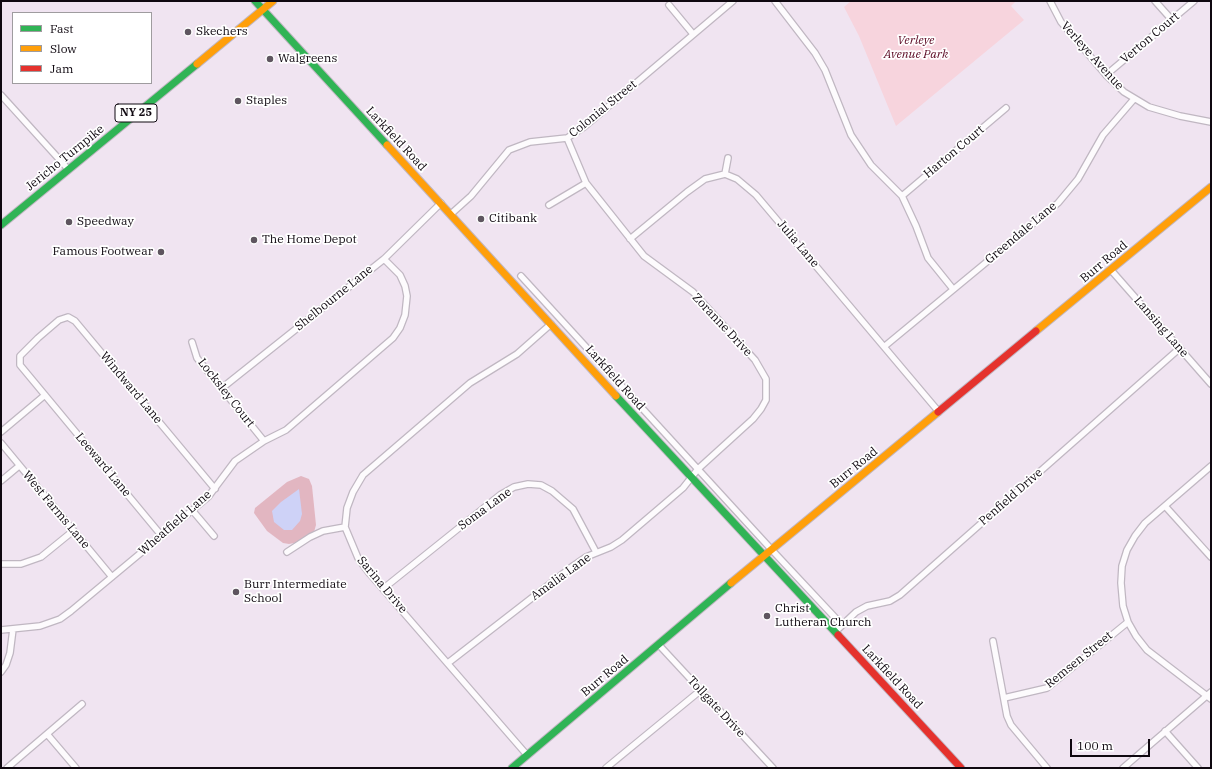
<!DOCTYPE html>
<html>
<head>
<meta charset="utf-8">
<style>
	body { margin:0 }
	#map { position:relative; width:1212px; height:769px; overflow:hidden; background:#f0e4f1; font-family:"IBM Plex Serif",serif }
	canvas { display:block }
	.frame { position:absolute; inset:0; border:2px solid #0f0810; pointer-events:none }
	.legend { position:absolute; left:12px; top:12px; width:140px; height:72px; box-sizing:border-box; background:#fff; border:1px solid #9f9c9f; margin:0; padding:5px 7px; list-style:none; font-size:12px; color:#0f0810 }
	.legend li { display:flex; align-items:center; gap:8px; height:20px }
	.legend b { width:20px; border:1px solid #9f9c9f }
	.scale { position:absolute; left:1070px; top:739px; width:80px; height:18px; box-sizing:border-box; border:2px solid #0f0810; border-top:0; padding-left:5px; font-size:12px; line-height:14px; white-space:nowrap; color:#0f0810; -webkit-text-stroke:3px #fff; paint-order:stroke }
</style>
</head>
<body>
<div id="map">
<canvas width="1212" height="769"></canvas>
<div class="frame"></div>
<ul class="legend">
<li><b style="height:5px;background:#30b455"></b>Fast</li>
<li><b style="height:5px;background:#ff9f0a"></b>Slow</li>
<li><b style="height:5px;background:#e5322d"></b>Jam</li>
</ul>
<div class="scale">100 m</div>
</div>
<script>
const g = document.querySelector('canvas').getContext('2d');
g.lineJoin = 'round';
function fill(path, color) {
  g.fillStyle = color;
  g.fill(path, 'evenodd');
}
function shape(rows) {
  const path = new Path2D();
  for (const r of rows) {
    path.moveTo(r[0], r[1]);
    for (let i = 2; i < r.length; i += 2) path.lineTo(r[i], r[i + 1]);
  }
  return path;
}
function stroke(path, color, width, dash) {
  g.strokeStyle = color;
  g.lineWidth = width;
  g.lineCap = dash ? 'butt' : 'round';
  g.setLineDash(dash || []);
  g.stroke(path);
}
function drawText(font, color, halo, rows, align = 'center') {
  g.font = font + ' "IBM Plex Serif",serif';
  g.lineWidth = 3.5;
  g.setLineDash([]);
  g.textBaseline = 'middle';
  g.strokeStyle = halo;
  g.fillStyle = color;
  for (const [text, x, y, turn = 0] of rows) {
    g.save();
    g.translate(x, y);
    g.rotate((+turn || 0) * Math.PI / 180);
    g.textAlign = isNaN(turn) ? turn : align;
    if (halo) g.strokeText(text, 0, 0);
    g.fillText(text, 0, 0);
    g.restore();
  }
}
fill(shape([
	[851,1,1016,1,1011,6,1024,20,896,126,859,36,844,7]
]), '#f7d4dd');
fill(shape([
	[301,476,309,479,312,486,316,525,314,532,299,542,289,544,283,543,267,531,254,513,255,508,287,482]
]), '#e2b6c1');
fill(shape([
	[299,489,302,514,300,521,292,530,284,530,274,522,272,511,281,502]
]), '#ced2f7');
const street = shape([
	[775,1,815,53,825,70,851,135,871,165,902,196,916,226,928,258,953,289],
	[1050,1,1061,22,1106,75,1124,92,1149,107,1180,116,1211,122],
	[1155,1,1172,20],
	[669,5,693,34],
	[1106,75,1194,1],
	[1,95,68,169],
	[725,174,728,158],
	[902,196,1006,108],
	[549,205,586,183],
	[451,214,471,196,509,150,530,142,567,138,584,127,733,1],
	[630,239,687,192,705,179,725,174,737,179,756,195,939,412],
	[1111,270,1211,384],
	[521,276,771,549,842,625],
	[192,342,197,358,264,441],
	[885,346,1058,203,1078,179,1103,135,1134,99],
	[222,388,384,259,441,203],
	[1,432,45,395],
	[1,443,112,577],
	[1211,466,1145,523,1135,536,1127,550,1122,566,1121,583,1123,606,1128,622,1136,636,1147,650,1211,699],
	[1,481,19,466],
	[1165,506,1211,557],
	[192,510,214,536],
	[161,535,20,365,20,356,38,338,59,320,68,317,75,321,215,489],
	[287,552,310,537,323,531,345,527],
	[1,564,21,564,41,557,73,531],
	[384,588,500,495,514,487,528,484,541,485,552,491,573,509,596,552],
	[1,630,40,626,60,619,71,611,208,497,235,461,264,441,286,430,393,338,400,328,405,315,407,296,405,286,400,275,384,259],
	[835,632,856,612,867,606,890,601,900,595,1180,348],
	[993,641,1007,716,1011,725,1047,768],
	[659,645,773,768],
	[448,663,573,566,586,557,611,547,622,540,683,488,698,469,753,419,761,409,766,400,766,379,755,360,693,292,644,256,586,183,567,138],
	[1,672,6,665,10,653,13,629],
	[1004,698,1047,688,1128,622],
	[1165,731,1198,768],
	[47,734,76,768],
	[527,755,370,574,358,558,345,527,347,508,353,492,363,475,470,383,517,354,551,324],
	[7,768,82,704],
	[606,768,701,690],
	[1123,768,1211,692]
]);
const fast = shape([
	[255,1,387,145],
	[1,225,197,64],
	[616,396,838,635],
	[512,768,731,583]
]);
const slow = shape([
	[197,64,273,1],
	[387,145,616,396],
	[1036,331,1211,187],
	[731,583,938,412]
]);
const jam = shape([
	[938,412,1036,331],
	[838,635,961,768]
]);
stroke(street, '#c0b7c2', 8);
stroke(fast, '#c0b7c2', 9);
stroke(slow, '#c0b7c2', 9);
stroke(jam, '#c0b7c2', 9);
stroke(street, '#fdfbfd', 5.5);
stroke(fast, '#30b455', 7);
stroke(slow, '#ff9f0a', 7);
stroke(jam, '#e5322d', 7);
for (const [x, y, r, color] of [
	[188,32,4,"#5e555f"],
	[270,59,4,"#5e555f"],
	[238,101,4,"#5e555f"],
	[481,219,4,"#5e555f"],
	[69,222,4,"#5e555f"],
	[254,240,4,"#5e555f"],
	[161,252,4,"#5e555f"],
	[236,592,4,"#5e555f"],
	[767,616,4,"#5e555f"]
]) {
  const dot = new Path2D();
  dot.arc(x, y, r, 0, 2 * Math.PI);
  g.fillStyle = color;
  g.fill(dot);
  stroke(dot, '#fff', 1.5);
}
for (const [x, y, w] of [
	[136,113,42]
]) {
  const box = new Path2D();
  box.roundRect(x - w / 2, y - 9, w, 18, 3);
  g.fillStyle = '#fff';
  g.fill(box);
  stroke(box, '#0f0810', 1);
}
drawText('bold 11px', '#0f0810', null, [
	["NY 25",136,113]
]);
drawText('12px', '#0f0810', '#fff', [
	["Skechers",196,32],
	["Walgreens",278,59],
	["Staples",246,101],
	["Citibank",489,219],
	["Speedway",77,222],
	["The Home Depot",262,240],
	["Famous Footwear",153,252,"right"],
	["Burr Intermediate",244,585],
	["School",244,599],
	["Christ",775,609],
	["Lutheran Church",775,623]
], 'left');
drawText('12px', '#0f0810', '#fff', [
	["Verton Court",1150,38,-40],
	["Verleye Avenue",1092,56,48],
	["Colonial Street",603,109,-39],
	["Larkfield Road",396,139,47],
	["Harton Court",954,152,-40],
	["Jericho Turnpike",65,158,-39],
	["Greendale Lane",1021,233,-40],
	["Julia Lane",798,244,50],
	["Burr Road",1104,262,-40],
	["Shelbourne Lane",334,298,-39],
	["Zoranne Drive",722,325,47],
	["Lansing Lane",1161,327,49],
	["Larkfield Road",615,378,48],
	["Windward Lane",131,388,50],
	["Locksley Court",226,393,52],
	["Leeward Lane",103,465,50],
	["Burr Road",854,468,-39],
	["Penfield Drive",1011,497,-41],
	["Soma Lane",485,509,-36],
	["West Farms Lane",56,510,50],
	["Wheatfield Lane",175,523,-41],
	["Amalia Lane",561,577,-36],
	["Sarina Drive",382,585,50],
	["Remsen Street",1079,660,-39],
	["Burr Road",605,676,-40],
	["Larkfield Road",892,677,47],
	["Tollgate Drive",716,707,47]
]);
drawText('italic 12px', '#5b0822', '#fff', [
	["Verleye",916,41],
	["Avenue Park",916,55]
]);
</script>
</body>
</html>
